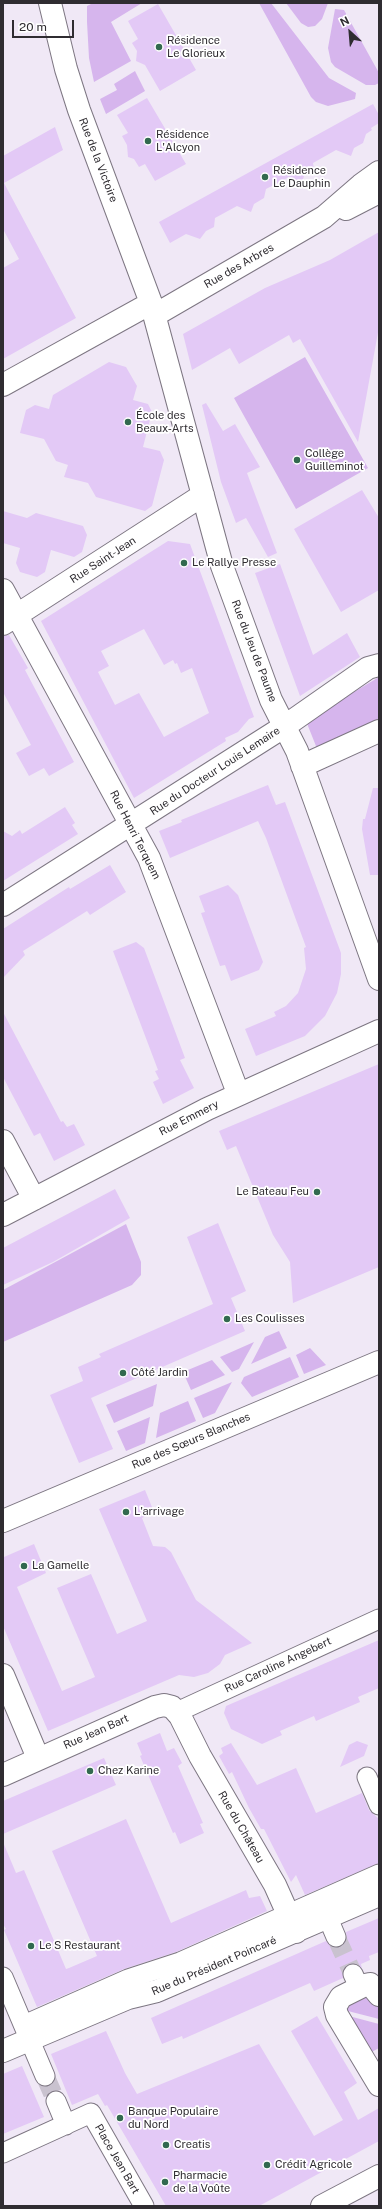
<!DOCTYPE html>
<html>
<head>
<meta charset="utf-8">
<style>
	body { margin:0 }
	#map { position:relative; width:382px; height:2209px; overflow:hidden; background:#f0e8f6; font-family:"Public Sans",sans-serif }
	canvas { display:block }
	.frame { position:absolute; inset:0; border:4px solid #2f2c31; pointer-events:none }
	.north { position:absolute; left:330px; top:12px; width:40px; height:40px; -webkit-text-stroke:3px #fff; paint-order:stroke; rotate:334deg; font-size:11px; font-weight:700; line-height:16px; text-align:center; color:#2f2c31 }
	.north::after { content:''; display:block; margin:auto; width:14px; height:18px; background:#2f2c31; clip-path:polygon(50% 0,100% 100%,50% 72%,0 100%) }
	.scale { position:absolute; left:12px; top:20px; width:62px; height:18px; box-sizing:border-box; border:2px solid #2f2c31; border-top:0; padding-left:5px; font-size:12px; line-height:14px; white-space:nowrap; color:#2f2c31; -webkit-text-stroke:3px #fff; paint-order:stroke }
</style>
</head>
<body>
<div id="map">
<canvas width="382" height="2209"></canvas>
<div class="frame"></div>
<div class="north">N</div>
<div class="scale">20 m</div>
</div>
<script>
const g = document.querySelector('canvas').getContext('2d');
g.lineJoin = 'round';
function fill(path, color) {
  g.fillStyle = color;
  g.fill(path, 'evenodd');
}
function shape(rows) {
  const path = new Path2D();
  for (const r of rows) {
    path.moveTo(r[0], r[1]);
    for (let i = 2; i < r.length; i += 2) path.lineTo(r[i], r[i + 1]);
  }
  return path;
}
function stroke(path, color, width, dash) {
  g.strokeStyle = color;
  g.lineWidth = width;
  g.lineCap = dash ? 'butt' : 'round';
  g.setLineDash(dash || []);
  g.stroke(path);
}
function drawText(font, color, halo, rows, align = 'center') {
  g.font = font + ' "Public Sans",sans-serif';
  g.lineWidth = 3.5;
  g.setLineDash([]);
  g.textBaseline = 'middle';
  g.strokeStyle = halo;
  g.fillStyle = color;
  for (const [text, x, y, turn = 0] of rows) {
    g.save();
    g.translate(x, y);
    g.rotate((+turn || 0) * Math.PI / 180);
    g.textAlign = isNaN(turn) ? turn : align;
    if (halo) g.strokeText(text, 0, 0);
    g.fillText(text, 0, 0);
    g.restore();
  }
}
fill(shape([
	[93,3,142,3,111,22,131,61,94,82,89,58,87,22,87,6],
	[259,3,271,3,329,78,356,93,355,99,328,106,316,102,311,97],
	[286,3,328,3,322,19,315,26,308,27,301,23],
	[335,9,344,10,379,73,379,83,375,85,366,85,335,67,331,62,328,48],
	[135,71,145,91,106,114,100,99,117,90,114,84],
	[305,357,368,468,296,509,234,398],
	[379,677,379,724,318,751,306,721],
	[126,1224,141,1262,141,1275,132,1285,3,1342,3,1290],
	[279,1331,287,1348,251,1364,265,1337],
	[254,1342,239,1369,232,1372,220,1357],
	[310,1348,326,1365,304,1374,296,1355],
	[290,1357,299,1377,252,1397,241,1383,244,1377],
	[212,1360,225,1375,191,1390,183,1372],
	[232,1382,215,1413,203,1418,194,1398],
	[157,1384,153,1406,114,1423,106,1405],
	[188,1401,196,1421,156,1438,160,1413],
	[150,1417,145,1443,126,1451,117,1431],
	[359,1994,374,1997,379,2009,379,2019,344,2010],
	[345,2015,379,2024,379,2048,368,2054]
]), '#d6b5ed');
fill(shape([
	[158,4,196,70,160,91,145,65,136,61,137,51,132,43,138,39,128,21],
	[147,98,186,164,155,181,145,164,139,167,134,159,128,157,127,145,122,136,128,133,117,115],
	[373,104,379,115,379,123,371,128,372,130,366,134,363,143,354,148,351,156,336,150,313,163,314,171,304,176,301,186,289,177,266,189,264,198,254,204,251,212,237,206,215,218,214,227,206,231,200,239,186,234,170,243,159,222],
	[55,127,63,150,4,183,76,318,3,359,3,268,19,259,3,229,3,156],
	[379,232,379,327,358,442,300,339,293,343,289,335,239,364,230,348,192,370,183,334,265,288,330,260],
	[109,362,126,367,137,386,133,400,148,404,152,412,143,447,160,451,164,460,152,506,145,511,96,497,88,483,64,477,68,465,56,461,44,439,20,433,26,410,35,405,49,409,53,395],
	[206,403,223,431,235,424,260,467,247,473,277,553,268,557,246,518,236,523,221,482,202,405],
	[362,490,379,518,379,590,341,612,294,529],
	[3,511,27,518,36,513,83,526,87,535,82,552,74,557,51,550,45,572,37,577,20,572,16,563,20,548,3,543],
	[168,541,190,544,254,717,249,719,238,732,225,738,226,741,134,798,41,621],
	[144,629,164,665,173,660,175,664,177,663,181,673,192,668,209,713,164,737,139,693,115,705,98,672,109,666,101,651],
	[280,564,313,655,347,633,360,657,300,696,255,573],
	[9,635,28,668,25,670,74,762,49,776,44,768,29,776,16,753,31,745,3,692,3,636],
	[268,785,276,805,285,802,341,953,341,974,337,993,325,1016,305,1036,256,1056,245,1029,276,1016,274,1012,286,1006,298,993,306,969,304,948,306,947,266,838,258,821,170,858,159,831,182,822,181,820],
	[373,788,379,788,379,875,370,875,362,829,363,819,365,819],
	[65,807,75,823,72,825,78,834,3,881,3,831,12,836,20,830,22,834],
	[110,865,126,892,90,915,87,911,23,951,25,955,3,978,3,929,69,887,70,889],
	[228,885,238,895,263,962,259,970,231,981,225,965,220,966,201,913,205,912,199,896],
	[136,942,144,948,185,1058,180,1060,194,1088,163,1104,153,1082,159,1079,155,1071,158,1070,113,951],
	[3,1012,61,1122,63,1121,67,1127,74,1124,85,1145,54,1161,40,1133,34,1136,3,1077],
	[379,1064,379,1267,293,1303,290,1262,273,1235,236,1146,227,1150,219,1131],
	[115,1189,130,1218,53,1262,3,1285,3,1248],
	[218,1223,246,1291,231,1298,245,1331,91,1398,113,1449,79,1463,50,1395,83,1381,78,1367,101,1357,99,1354,213,1304,187,1237],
	[145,1490,154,1512,142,1518,153,1546,165,1547,171,1552,196,1600,252,1643,225,1655,220,1664,208,1673,194,1677,179,1675,48,1731,3,1626,3,1554,4,1557,34,1544,46,1573,17,1587,62,1691,95,1677,57,1588,91,1574,117,1634,147,1621,99,1509],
	[379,1640,379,1688,358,1697,360,1702,316,1721,314,1716,280,1731,282,1735,262,1744,231,1729,224,1713,226,1706],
	[160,1733,167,1751,174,1748,182,1763,178,1766,203,1823,200,1824,204,1833,180,1844,175,1832,173,1833,140,1756,142,1755,137,1743],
	[357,1741,368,1745,364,1756,340,1767,349,1745],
	[231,1743,257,1785,296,1768,316,1813,362,1793,369,1810,379,1819,379,1863,305,1895,296,1875,291,1882,264,1829,261,1829,249,1808,232,1772,229,1774,219,1756,223,1753,221,1748],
	[104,1758,116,1785,3,1834,3,1801],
	[126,1819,171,1923,246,1890,249,1898,260,1896,267,1911,176,1952,124,1969,37,2007,4,1930,6,1929,3,1924,3,1842,16,1873,24,1870,66,1969,69,1968,97,1956,52,1851],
	[379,1918,379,1952,369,1956,370,1960,361,1964,362,1969,354,1963,349,1964,344,1968,343,1978,314,1991,310,1983,183,2039,182,2036,162,2044,151,2018,326,1941,334,1948,341,1947,347,1939,346,1932],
	[317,2016,357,2083,344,2092,358,2120,379,2108,379,2141,259,2206,166,2206,107,2105,105,2106,98,2094,72,2105,51,2054,106,2031,125,2073,137,2094,259,2044,314,2136,343,2120,291,2031],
	[22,2066,44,2117,3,2134,3,2074]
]), '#e3c9f6');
stroke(shape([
	[336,1937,353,1974],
	[45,2076,56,2101]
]), '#c9c2cf', 19, [19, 10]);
const pedestrian = shape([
	[177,1712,379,1619],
	[367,1777,379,1805],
	[322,1904,336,1937],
	[353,1974,359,1987],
	[3,1977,45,2076],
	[24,2025,128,1979,180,1962,379,1874],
	[56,2101,66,2125],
	[3,2153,91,2113,144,2206]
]);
const minor = shape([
	[50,3,66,69,79,110,151,303,222,566,271,700,297,751,379,979],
	[346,209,379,192],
	[155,315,324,217,361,185,379,172],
	[3,385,151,303],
	[3,590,149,858,238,1093],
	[3,624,203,495],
	[302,766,379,731],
	[3,905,285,726,368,668,379,665],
	[3,1141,34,1199],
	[3,1215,207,1109,379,1031],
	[3,1521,379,1362],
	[3,1675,38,1758],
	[3,1775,155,1707,164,1705,172,1707,180,1716,200,1756,275,1885,296,1932],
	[379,1995,370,1984,365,1985,341,1997,335,2007,337,2015,379,2085],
	[3,2051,128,1998,157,1991,379,1895],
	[322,2206,379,2176]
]);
stroke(pedestrian, '#7d7682', 21);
stroke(minor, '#7d7682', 24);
stroke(pedestrian, '#fff', 19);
stroke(minor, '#fff', 22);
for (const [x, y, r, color] of [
	[159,47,4,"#32694f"],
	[148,141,4,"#32694f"],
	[265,177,4,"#32694f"],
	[128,422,4,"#32694f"],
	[297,460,4,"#32694f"],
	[184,563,4,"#32694f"],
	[317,1192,4,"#32694f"],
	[227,1319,4,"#32694f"],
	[123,1373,4,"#32694f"],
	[126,1512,4,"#32694f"],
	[24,1566,4,"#32694f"],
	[90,1771,4,"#32694f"],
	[31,1946,4,"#32694f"],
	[120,2118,4,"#32694f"],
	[166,2145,4,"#32694f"],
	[267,2165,4,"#32694f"],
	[165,2182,4,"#32694f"]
]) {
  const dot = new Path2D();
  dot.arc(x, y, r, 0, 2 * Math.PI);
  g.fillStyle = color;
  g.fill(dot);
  stroke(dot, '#fff', 1.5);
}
drawText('11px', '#2f2c31', '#fff', [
	["Résidence",167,41],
	["Le Glorieux",167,54],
	["Résidence",156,135],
	["L'Alcyon",156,148],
	["Résidence",273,171],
	["Le Dauphin",273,184],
	["École des",136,416],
	["Beaux-Arts",136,429],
	["Collège",305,454],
	["Guilleminot",305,467],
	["Le Rallye Presse",192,563],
	["Le Bateau Feu",309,1192,"right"],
	["Les Coulisses",235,1319],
	["Côté Jardin",131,1373],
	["L'arrivage",134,1512],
	["La Gamelle",32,1566],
	["Chez Karine",98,1771],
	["Le S Restaurant",39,1946],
	["Banque Populaire",128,2112],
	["du Nord",128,2125],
	["Creatis",174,2145],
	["Crédit Agricole",275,2165],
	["Pharmacie",173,2176],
	["de la Voûte",173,2189]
], 'left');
drawText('11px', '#2f2c31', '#fff', [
	["Rue de la Victoire",98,160,69],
	["Rue des Arbres",239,266,-30],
	["Rue Saint-Jean",103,560,-33],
	["Rue du Jeu de Paume",254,651,69],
	["Rue du Docteur Louis Lemaire",215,771,-33],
	["Rue Henri Terquem",135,835,63],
	["Rue Emmery",189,1118,-27],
	["Rue des Sœurs Blanches",191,1441,-23],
	["Rue Caroline Angebert",278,1665,-25],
	["Rue Jean Bart",96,1732,-24],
	["Rue du Château",241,1827,60],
	["Rue du Président Poincaré",214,1966,-23],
	["Place Jean Bart",117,2159,60]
]);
</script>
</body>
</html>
